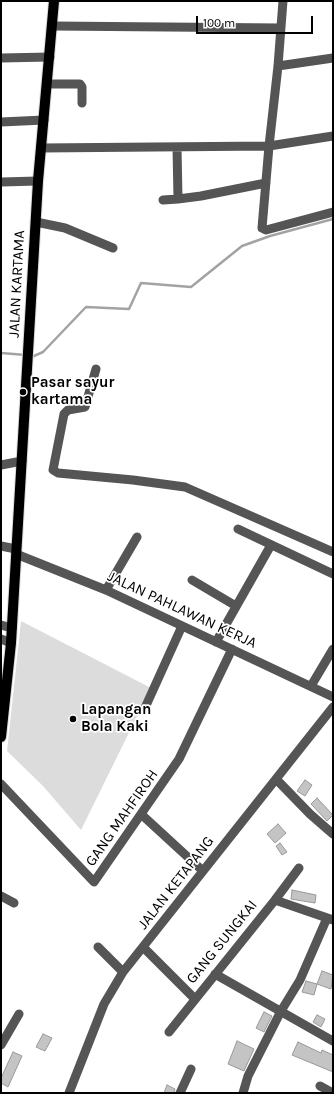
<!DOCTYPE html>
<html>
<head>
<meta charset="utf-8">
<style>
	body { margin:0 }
	#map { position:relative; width:334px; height:1094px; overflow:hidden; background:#fff; font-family:Karla,sans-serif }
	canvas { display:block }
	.frame { position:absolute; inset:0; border:2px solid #000; pointer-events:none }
	.scale { position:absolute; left:196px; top:16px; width:117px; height:18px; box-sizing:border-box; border:2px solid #000; border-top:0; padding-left:5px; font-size:12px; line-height:14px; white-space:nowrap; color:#000; -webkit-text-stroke:3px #fff; paint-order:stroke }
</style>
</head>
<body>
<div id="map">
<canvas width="334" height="1094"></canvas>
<div class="frame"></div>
<div class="scale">100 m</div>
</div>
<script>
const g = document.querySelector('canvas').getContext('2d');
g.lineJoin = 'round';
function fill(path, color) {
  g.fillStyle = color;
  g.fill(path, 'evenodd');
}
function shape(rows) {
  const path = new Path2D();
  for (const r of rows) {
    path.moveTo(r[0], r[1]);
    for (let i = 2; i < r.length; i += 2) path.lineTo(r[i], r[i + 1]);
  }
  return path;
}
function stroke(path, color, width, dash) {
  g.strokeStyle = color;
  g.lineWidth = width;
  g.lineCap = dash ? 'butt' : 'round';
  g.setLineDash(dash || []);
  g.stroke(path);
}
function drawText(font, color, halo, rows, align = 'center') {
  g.font = font + ' Karla,sans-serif';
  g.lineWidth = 3.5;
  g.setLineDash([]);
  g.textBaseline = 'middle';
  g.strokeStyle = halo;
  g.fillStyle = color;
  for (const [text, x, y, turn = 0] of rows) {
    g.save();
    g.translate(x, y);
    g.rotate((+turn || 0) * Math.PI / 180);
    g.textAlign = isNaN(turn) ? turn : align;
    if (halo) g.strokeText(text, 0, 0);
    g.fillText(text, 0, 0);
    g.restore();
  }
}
fill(shape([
	[21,621,151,688,81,830,43,786,7,751]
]), '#dcdcdc');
stroke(shape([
	[1,353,26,355],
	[31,356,34,356,43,352,86,307,129,309,141,283,191,287,242,246,270,236,333,219]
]), '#a3a3a3', 2.5);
const building = shape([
	[305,780,312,785,305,796,297,791,305,780],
	[317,798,333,815,327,821,311,804,317,798],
	[278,824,286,833,275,843,267,834,278,824],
	[280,843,287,852,282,855,276,846,280,843],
	[292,890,316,895,315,903,291,899,292,890],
	[322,971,333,975,331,989,317,984,322,971],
	[306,981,317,984,314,995,302,992,306,981],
	[264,1012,272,1016,264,1032,256,1028,264,1012],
	[317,1015,325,1019,321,1027,313,1022,317,1015],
	[43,1034,52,1038,45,1051,36,1047,43,1034],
	[237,1041,254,1049,244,1071,228,1064,237,1041],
	[298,1042,321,1053,322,1050,333,1055,333,1072,292,1055,298,1042],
	[13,1052,22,1056,8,1087,1,1083,1,1078,13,1052],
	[167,1085,175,1089,174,1093,164,1093,167,1085]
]);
fill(building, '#c4c4c4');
stroke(building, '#999', 1);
const major = shape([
	[1,737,11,643,38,181,54,1]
]);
stroke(major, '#dbdbdb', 12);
stroke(shape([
	[53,26,280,28],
	[1,58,50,57],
	[278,66,333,58],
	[47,84,80,84,82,87,82,103],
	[1,122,44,120],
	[333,136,269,146,262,228,266,230,333,212],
	[177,147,178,199,201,196,266,183],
	[41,148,269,146,278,66,283,1],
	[1,182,38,181],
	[163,200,178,199],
	[36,222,65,228,113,248],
	[96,369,85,407,68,410,64,414,53,470,58,473,133,480,185,487,333,552],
	[1,465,22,461],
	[238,529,333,574],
	[1,546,16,549],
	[16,554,106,590,333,697],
	[192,580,236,606],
	[106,590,137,537],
	[1,625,12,628],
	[1,639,11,643],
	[216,642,271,545],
	[311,686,333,649],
	[144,710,182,626],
	[276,779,310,814,333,834],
	[1,784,94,882,179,759,232,649],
	[142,815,203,871],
	[1,896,14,903],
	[275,900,299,868],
	[98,947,123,972],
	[143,947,195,999],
	[215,974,333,1041],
	[169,1032,275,900,333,920],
	[1,1045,19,1014],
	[320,1086,333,1093],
	[69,1093,104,1004,123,972,333,707],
	[180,1093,191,1069],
	[243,1093,248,1076,281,1011,300,980,327,918]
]), '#555', 9);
stroke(major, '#000', 10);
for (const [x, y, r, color] of [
	[23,392,4,"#000"],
	[73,719,4,"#000"]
]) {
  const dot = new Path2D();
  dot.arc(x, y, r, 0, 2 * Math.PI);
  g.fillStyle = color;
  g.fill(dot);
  stroke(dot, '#fff', 1.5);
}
drawText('15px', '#000', '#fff', [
	["JALAN KARTAMA",17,284,-87],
	["JALAN PAHLAWAN KERJA",182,610,25],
	["GANG MAHFIROH",122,818,-55],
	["JALAN KETAPANG",176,883,-52],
	["GANG SUNGKAI",222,942,-51]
]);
drawText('bold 15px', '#000', '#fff', [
	["Pasar sayur",31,383],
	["kartama",31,400],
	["Lapangan",81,710],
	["Bola Kaki",81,727]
], 'left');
</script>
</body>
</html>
